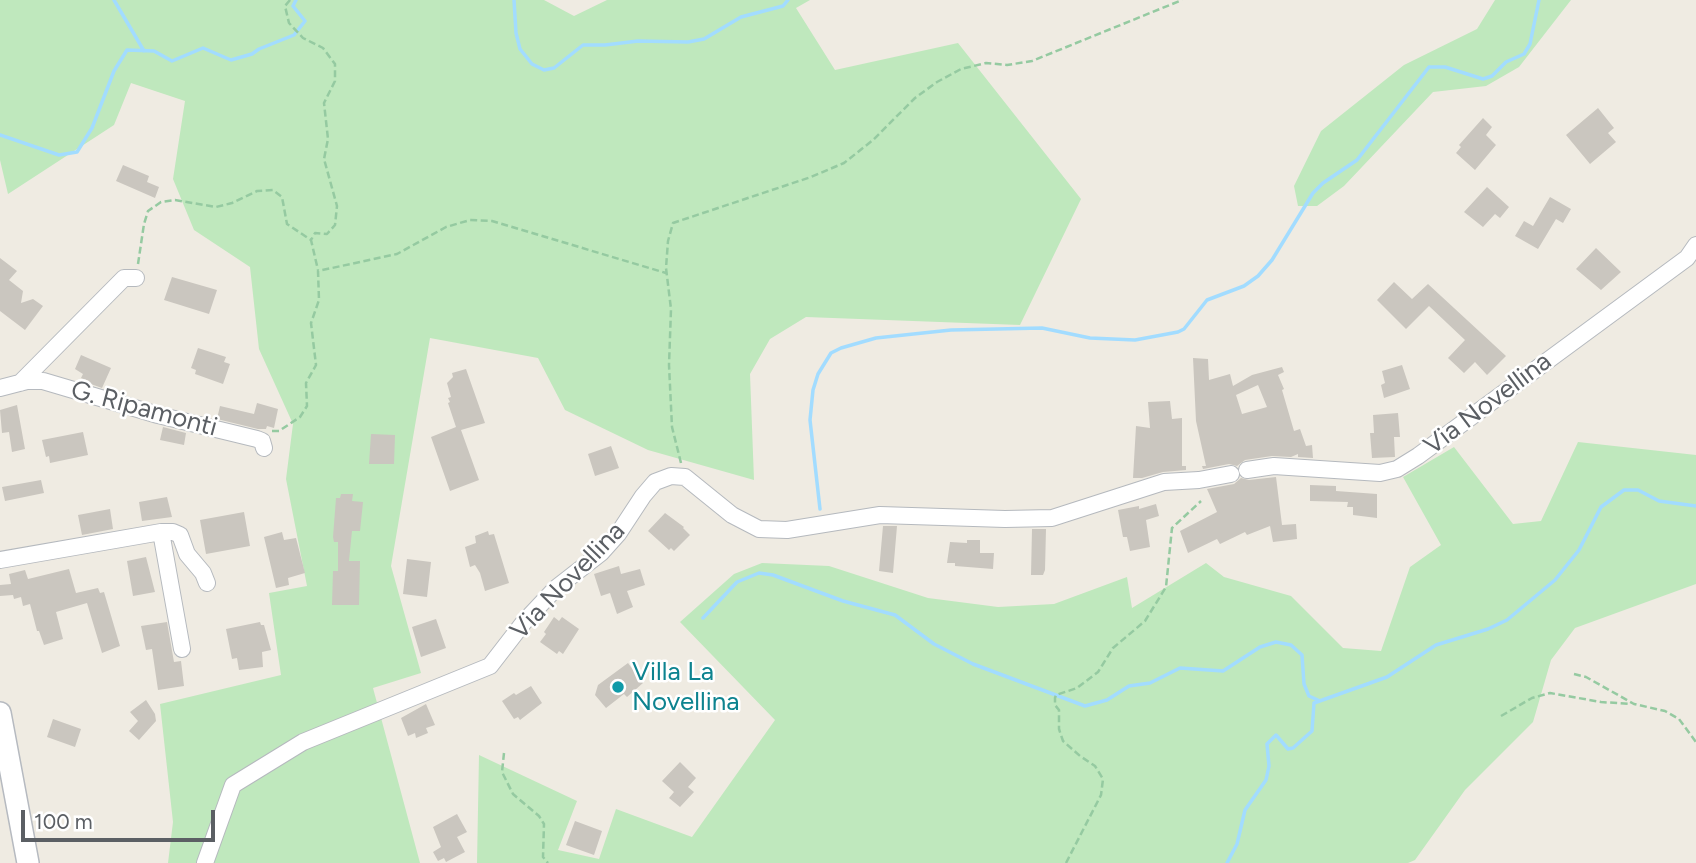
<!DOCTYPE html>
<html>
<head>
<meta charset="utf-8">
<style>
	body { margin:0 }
	#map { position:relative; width:1696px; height:863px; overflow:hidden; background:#efebe2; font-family:Figtree,sans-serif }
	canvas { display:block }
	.scale { position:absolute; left:21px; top:810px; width:194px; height:32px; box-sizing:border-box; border:4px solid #5b5f64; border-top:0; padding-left:9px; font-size:21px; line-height:24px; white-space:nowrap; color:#5b5f64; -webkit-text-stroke:5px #fff; paint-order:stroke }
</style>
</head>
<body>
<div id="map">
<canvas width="1696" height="863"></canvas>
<div class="scale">100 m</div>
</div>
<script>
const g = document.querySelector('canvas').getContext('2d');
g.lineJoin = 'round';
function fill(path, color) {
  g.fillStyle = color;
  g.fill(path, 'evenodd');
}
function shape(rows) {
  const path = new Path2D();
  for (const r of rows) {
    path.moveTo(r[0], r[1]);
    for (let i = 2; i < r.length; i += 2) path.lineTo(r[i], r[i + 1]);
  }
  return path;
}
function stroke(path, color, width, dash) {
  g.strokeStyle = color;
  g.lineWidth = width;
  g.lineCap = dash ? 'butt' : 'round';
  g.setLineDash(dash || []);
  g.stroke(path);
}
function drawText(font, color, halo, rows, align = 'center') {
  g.font = font + ' Figtree,sans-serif';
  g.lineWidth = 5;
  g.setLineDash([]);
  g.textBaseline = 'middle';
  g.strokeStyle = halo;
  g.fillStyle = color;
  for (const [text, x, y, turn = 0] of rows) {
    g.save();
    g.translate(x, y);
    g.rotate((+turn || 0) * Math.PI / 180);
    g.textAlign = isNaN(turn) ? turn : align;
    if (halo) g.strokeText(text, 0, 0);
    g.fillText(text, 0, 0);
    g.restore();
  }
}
fill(shape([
	[0,0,544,0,574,16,607,0,810,0,796,8,835,70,958,43,1081,199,1020,325,806,317,770,339,750,374,754,480,648,450,565,410,538,358,430,338,391,566,421,673,373,688,420,863,168,863,173,822,160,704,281,675,269,593,307,586,286,479,293,424,259,349,250,267,194,230,173,179,185,101,131,83,114,125,8,194,0,160],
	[1495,0,1571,0,1519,67,1486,86,1433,92,1344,186,1317,206,1298,206,1294,186,1321,131,1404,65,1477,29],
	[1578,442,1696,455,1696,584,1575,628,1551,660,1533,722,1465,790,1415,860,1408,863,477,863,479,755,577,801,558,850,599,859,616,809,692,837,775,720,680,622,734,574,762,563,829,566,928,598,998,607,1054,604,1127,577,1132,608,1206,563,1224,577,1291,596,1343,648,1381,651,1410,567,1441,545,1403,477,1454,447,1513,524,1541,521]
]), '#bfe8bd');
stroke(shape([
	[114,0,144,51],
	[514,0,516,33,520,49,532,64,544,70,554,68,583,45,605,45,638,41,688,42,704,39,741,17,783,6,788,0],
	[0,135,59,155,77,152,92,128,114,71,127,50,154,51,172,61,203,48,231,60,252,54,259,49,294,35,305,21,293,6,296,0],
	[820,509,810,420,813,390,818,374,831,353,841,348,876,338,951,330,1042,328,1090,338,1135,340,1178,332,1184,329,1207,300,1244,286,1258,276,1272,260,1313,193,1323,183,1357,160,1429,67,1445,67,1483,79,1492,76,1506,62,1524,54,1530,44,1539,0],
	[703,618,737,582,759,573,773,575,843,601,895,615,934,644,973,664,1085,706,1107,700,1129,686,1150,683,1180,668,1223,671,1260,647,1276,642,1291,645,1302,655,1304,684,1309,696,1320,701],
	[1227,863,1237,844,1245,810,1266,780,1269,766,1267,744,1276,735,1288,749,1293,748,1312,731,1314,703,1387,677,1436,645,1488,629,1507,620,1555,580,1579,550,1601,507,1624,490,1638,490,1659,501,1696,506]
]), '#a2dcff', 3.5);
fill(shape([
	[1598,108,1614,128,1608,133,1616,142,1590,164,1566,135],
	[1483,118,1492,127,1486,135,1496,145,1475,170,1456,153,1461,147,1459,145],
	[123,165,149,176,147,182,159,187,155,198,116,181],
	[1487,187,1509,207,1500,218,1495,214,1483,227,1464,212],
	[1550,197,1571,209,1563,223,1556,219,1538,249,1515,236,1524,221,1533,226],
	[1596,248,1621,272,1601,290,1576,269],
	[0,258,17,271,9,280,23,291,21,303,33,299,43,306,25,330,0,311],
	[172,277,217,290,209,314,164,300],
	[1394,282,1412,299,1428,284,1506,356,1487,375,1475,362,1464,373,1448,358,1465,340,1429,306,1406,329,1377,300],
	[198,348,226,357,224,362,230,364,223,384,195,374,196,370,191,368],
	[81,355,111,368,102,388,88,383,89,381,81,378,83,374,75,369],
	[1193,358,1208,359,1209,380,1230,374,1233,386,1252,375,1282,367,1284,372,1278,375,1284,389,1282,390,1294,431,1300,429,1306,446,1312,445,1313,458,1298,457,1298,454,1291,457,1272,456,1245,460,1237,466,1229,464,1203,469,1202,466,1206,466,1196,421],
	[1258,385,1267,407,1242,414,1236,395],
	[1402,365,1410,389,1384,398,1381,385,1385,383,1382,371],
	[466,369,485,423,461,430,479,480,450,491,431,437,456,427,448,403,450,402,448,398,451,397,447,383,453,377,452,373],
	[1170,401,1172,419,1182,418,1182,466,1186,466,1186,470,1163,472,1142,478,1133,478,1136,426,1150,428,1148,402],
	[257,403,278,409,274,428,267,426,266,429,258,429,217,419,220,406,254,414],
	[17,405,25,449,12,452,9,432,2,433,0,410],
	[1398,413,1400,437,1394,437,1395,457,1372,458,1370,433,1374,433,1373,415],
	[163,427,186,433,184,445,160,440],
	[83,432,88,455,50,463,49,456,46,457,42,440],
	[371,434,395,435,394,464,369,464],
	[611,446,619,468,595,476,588,454],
	[1276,477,1282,525,1296,524,1297,539,1273,542,1270,526,1247,535,1245,532,1220,544,1217,539,1188,553,1180,531,1217,512,1207,489,1234,484,1241,478,1249,480],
	[41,480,44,493,5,501,2,487],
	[1310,485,1336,486,1336,491,1377,494,1377,518,1353,515,1353,507,1347,507,1348,502,1310,501],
	[341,494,353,494,352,501,363,502,360,531,352,531,349,561,360,561,359,605,332,605,333,571,338,571,338,542,334,542,333,537,336,498,340,498],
	[167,497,172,517,142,521,139,502],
	[1156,504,1159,516,1146,520,1150,547,1130,551,1127,537,1123,537,1118,510,1139,506,1139,509],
	[110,509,113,529,82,535,78,515],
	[244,512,250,546,206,554,200,520],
	[665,513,684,527,683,528,690,535,674,551,671,548,669,550,648,531],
	[883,526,897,526,893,573,879,571],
	[1032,529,1046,529,1045,570,1043,575,1031,575],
	[488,531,489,535,494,534,509,583,485,591,480,573,475,565,470,567,465,547,476,543,475,536],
	[282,532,284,540,296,538,305,573,288,578,289,585,276,588,264,537],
	[967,540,980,540,980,553,994,553,993,569,955,566,955,563,947,563,950,542,967,543],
	[146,557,155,592,133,596,127,561],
	[407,559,431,562,427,597,403,594],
	[619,566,621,574,640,569,645,585,627,591,633,607,617,614,610,593,601,596,594,574],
	[69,569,76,593,98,588,100,593,104,592,120,646,102,653,87,603,56,612,63,639,44,645,39,631,37,631,30,604,23,606,21,597,14,599,13,595,0,596,0,585,11,584,9,574,25,570,28,579],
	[554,617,559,621,562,617,579,629,563,654,559,651,557,654,540,642,546,634,544,632],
	[436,619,446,648,421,657,412,627],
	[167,622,174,662,181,661,184,686,158,690,152,649,146,650,141,626],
	[260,622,261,625,264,625,271,650,262,652,263,667,239,670,237,658,232,659,226,629],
	[628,663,643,683,627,697,624,694,606,708,595,695,598,685],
	[531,686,542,703,520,720,518,717,514,719,502,701,514,693,516,695],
	[146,700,155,714,156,721,139,740,129,731,138,721,130,712],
	[426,704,435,725,426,728,428,733,416,738,415,733,408,736,401,718],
	[53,719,81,729,75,747,47,737],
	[680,762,696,778,688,787,694,792,680,807,669,798,674,792,662,781],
	[457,814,467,832,457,837,465,852,446,862,444,858,438,861,433,852,441,847,433,827],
	[575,821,602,831,594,855,566,845]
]), '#cac6bf');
const minor = shape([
	[20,383,124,278,136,278],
	[0,388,27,381,43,381,158,415,257,439,262,441,264,448],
	[1247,470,1274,466,1380,473,1397,469,1418,456,1687,258,1696,245],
	[161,532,173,532,180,535,187,554,203,573,207,583],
	[0,560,161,532,182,649],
	[205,863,233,785,303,742,490,666,524,622,556,588,601,553,618,534,643,496,655,482,671,476,685,477,732,515,759,529,787,530,880,515,1005,519,1052,518,1164,482,1199,480,1231,474]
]);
const secondary = shape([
	[0,713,28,863]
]);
stroke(minor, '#b5b9be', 18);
stroke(secondary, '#b6bac0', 24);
stroke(shape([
	[290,0,285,6,289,23,303,38,323,48,335,64,335,81,324,103,328,139,324,159,337,206,335,225,327,234,315,233,311,240],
	[138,264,144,224,148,211,161,202,175,200,216,207,232,203,257,191,273,190,282,197,287,224,311,240,318,270],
	[272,431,279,431,300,417,307,406,306,383,316,365,311,323,319,300,318,271,397,254,446,227,470,220,492,221,666,273],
	[681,463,672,427,669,365,671,309,666,268,668,241,673,223,811,177,844,163,873,140,915,98,937,82,961,69,986,63,1007,65,1032,61,1182,0],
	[1574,674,1586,677,1634,704,1665,711,1679,719,1696,742],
	[1501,716,1532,698,1550,693,1601,702,1631,704],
	[504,753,502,772,513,794,539,816,544,824,543,857,548,863],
	[1066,863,1101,795,1103,779,1095,766,1080,756,1063,741,1059,729,1059,710,1055,705,1055,698,1056,695,1077,688,1098,672,1113,648,1145,621,1166,587,1172,528,1201,501]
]), '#95caa1', 2.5, [7, 3.5]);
stroke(minor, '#fff', 16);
stroke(secondary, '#fff', 21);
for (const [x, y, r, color] of [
	[618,687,7,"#0f9aa8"]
]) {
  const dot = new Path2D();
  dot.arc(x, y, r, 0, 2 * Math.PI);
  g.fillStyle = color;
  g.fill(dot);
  stroke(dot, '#fff', 2.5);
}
drawText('26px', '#5b5f64', '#fff', [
	["Via Novellina",1488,404,-37],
	["G. Ripamonti",144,409,15],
	["Via Novellina",568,581,-46]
]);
drawText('26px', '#0d838f', '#fff', [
	["Villa La",632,672],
	["Novellina",632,702]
], 'left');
</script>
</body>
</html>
